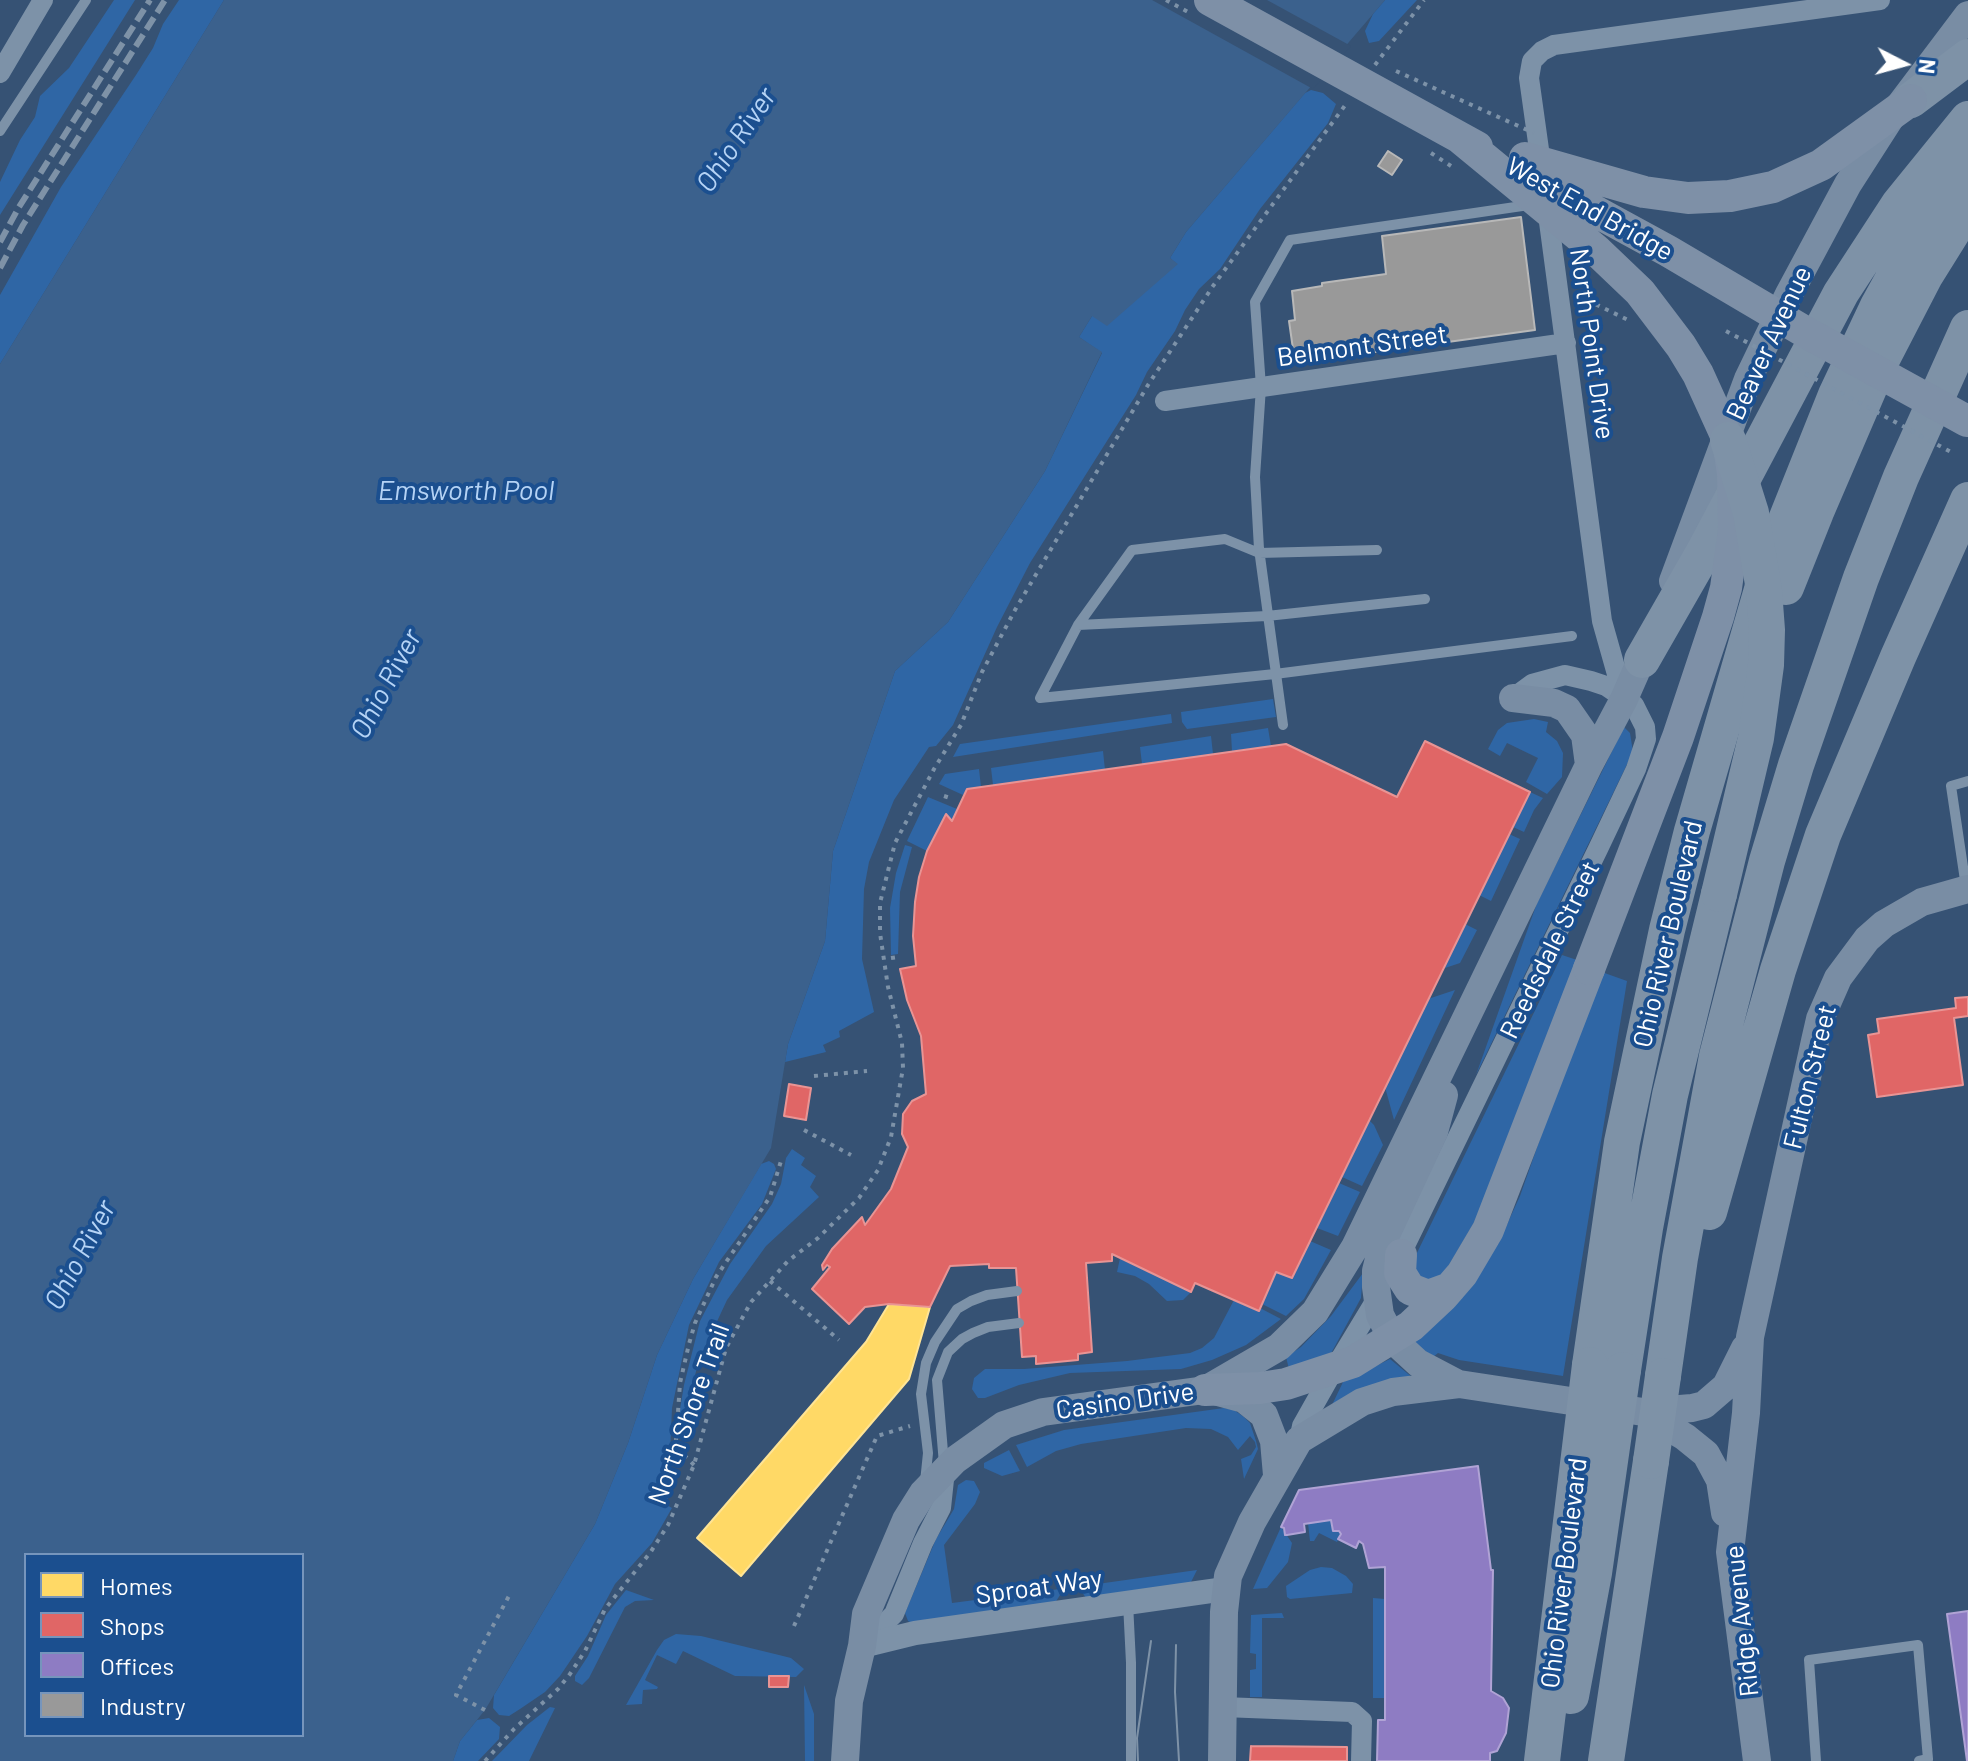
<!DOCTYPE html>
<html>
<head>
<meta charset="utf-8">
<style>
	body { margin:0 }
	#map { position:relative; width:1968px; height:1761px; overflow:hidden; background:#365274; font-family:Barlow,sans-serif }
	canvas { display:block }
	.legend { position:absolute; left:24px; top:1553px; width:280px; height:184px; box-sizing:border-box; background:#1b4f8f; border:2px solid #7695bc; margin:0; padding:10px 14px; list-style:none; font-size:24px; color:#fff }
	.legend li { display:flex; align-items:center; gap:16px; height:40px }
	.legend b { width:40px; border:2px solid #7695bc }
	.north { position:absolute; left:1864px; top:24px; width:80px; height:80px; -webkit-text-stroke:6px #1b4f8f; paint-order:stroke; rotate:96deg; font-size:22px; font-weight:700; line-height:32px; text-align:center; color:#fff }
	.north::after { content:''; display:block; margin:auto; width:28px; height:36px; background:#fff; clip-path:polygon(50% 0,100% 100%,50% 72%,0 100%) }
</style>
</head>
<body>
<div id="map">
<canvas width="1968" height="1761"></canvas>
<ul class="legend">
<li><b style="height:22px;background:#ffd966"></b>Homes</li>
<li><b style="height:22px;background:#e06666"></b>Shops</li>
<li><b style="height:22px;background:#8e7cc3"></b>Offices</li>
<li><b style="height:22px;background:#999"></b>Industry</li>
</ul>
<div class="north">N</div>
</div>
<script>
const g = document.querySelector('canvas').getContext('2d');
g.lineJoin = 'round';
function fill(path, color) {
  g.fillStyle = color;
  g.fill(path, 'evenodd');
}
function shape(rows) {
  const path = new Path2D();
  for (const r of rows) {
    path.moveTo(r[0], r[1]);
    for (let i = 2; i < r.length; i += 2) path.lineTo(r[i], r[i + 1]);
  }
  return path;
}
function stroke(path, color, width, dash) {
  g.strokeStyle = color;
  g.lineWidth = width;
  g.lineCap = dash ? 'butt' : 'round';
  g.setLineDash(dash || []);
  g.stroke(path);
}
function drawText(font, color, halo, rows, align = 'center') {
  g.font = font + ' Barlow,sans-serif';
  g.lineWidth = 8;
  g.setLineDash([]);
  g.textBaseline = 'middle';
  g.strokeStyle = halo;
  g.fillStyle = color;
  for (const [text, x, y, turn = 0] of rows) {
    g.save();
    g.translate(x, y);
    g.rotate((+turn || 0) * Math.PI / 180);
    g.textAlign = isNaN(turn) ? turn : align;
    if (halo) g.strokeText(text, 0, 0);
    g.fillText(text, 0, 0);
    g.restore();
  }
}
fill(shape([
	[114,0,135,0,0,215,0,182,20,140,35,117,40,96,69,68],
	[179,0,224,0,0,364,0,295,61,187,136,75,153,48,163,24],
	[1385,0,1417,0,1379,41,1369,43,1365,31,1373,14],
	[1311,90,1323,93,1336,104,1328,123,1260,209,1220,269,1199,289,1185,310,1175,331,1147,372,1136,395,1030,563,997,627,953,725,936,746,929,747,894,800,869,862,864,889,862,959,874,1012,839,1031,840,1037,823,1045,826,1052,785,1062,788,1044,825,941,833,851,895,671,948,622,1045,471,1102,353,1079,337,1092,316,1177,264,1170,258,1186,232,1305,93],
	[1273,699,1276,717,1187,729,1182,722,1181,712],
	[1171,714,1172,723,953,757,960,744],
	[1534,719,1548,722,1546,732,1557,741,1563,753,1562,777,1547,794,1526,782,1538,758,1507,743,1500,756,1488,749,1498,730,1507,723],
	[1624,727,1630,733,1633,752,1476,1075,1537,903],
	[1268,728,1271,746,1232,751,1231,734],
	[1211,736,1213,754,1142,764,1140,747],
	[1103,751,1105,770,993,785,991,768],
	[979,769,981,787,967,789,963,795,939,784,945,774],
	[1530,792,1543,798,1534,810,1524,832,1513,827],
	[928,797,957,809,952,821,945,815,927,851,907,841],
	[1509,834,1520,839,1491,901,1479,895],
	[905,845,912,847,900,892,898,954,891,955,890,908,896,873],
	[1465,924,1477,930,1460,963,1442,969],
	[1562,955,1580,961,1478,1216,1440,1280,1416,1280,1414,1259],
	[1599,971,1627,981,1563,1376,1459,1360,1438,1353,1433,1357,1413,1343,1498,1244,1520,1196],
	[1455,990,1394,1120,1385,1087,1428,999],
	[1369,1120,1374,1125,1383,1145,1362,1186,1342,1177],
	[792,1149,805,1158,801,1165,816,1176,810,1187,819,1197,766,1246,727,1300,699,1360,680,1433,680,1409,684,1385,700,1321,730,1264,772,1204,781,1184,786,1158],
	[769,1161,774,1164,776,1169,762,1204,719,1262,689,1325,672,1408,669,1480,670,1484,674,1486,665,1504,672,1508,652,1543,615,1584,587,1636,560,1676,545,1692,520,1709,509,1716,499,1715,493,1708,494,1695,595,1524,628,1443,657,1355,693,1279,761,1164],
	[1339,1183,1360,1192,1338,1236,1317,1228],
	[1310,1241,1331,1250,1304,1299,1286,1316,1262,1304,1276,1272,1292,1278],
	[1120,1258,1191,1292,1183,1300,1167,1301,1149,1284,1135,1276,1117,1272],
	[1363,1273,1361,1298,1328,1359,1290,1373,1286,1357,1301,1347,1331,1316],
	[1234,1300,1259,1311,1260,1308,1281,1319,1246,1345,1212,1360,1181,1369,1070,1373,1019,1385,985,1398,978,1398,972,1389,974,1378,985,1369,1024,1369,1127,1361,1190,1353,1202,1348,1214,1338],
	[1390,1359,1413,1378,1332,1405,1343,1382],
	[1224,1408,1234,1410,1244,1417,1250,1423,1256,1441,1258,1449,1244,1479,1241,1459,1251,1455,1256,1447,1255,1442,1250,1436,1238,1450,1228,1437,1211,1429,1186,1428,1081,1444,1056,1451,1027,1467,1016,1445,1064,1430],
	[1009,1450,1020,1471,1002,1476,984,1468,984,1463],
	[966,1480,974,1481,980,1492,975,1504,944,1545,952,1603,1060,1589,1060,1595,1055,1603,912,1623,908,1621,905,1613,936,1539,954,1509,958,1485],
	[1331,1520,1341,1534,1337,1542,1319,1533,1314,1541,1310,1541,1308,1523],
	[1281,1527,1292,1543,1288,1562,1267,1588,1253,1589],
	[1321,1567,1332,1568,1346,1576,1353,1584,1352,1593,1290,1599,1287,1597,1286,1586,1310,1570],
	[1197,1570,1190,1584,1086,1598,1082,1592,1083,1586],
	[626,1590,654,1600,635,1601,625,1607,589,1678,582,1685,575,1681,575,1676,588,1656,606,1615],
	[1373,1598,1385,1599,1385,1698,1373,1698],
	[1282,1613,1284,1618,1262,1618,1262,1697,1250,1697,1250,1670,1256,1669,1256,1654,1250,1653,1251,1615],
	[676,1634,701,1636,779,1655,791,1658,804,1669,796,1677,735,1676,683,1651,676,1664,657,1655,645,1680,658,1687,657,1689,643,1690,642,1704,626,1705,657,1650,664,1640],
	[804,1685,814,1714,814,1761,805,1761],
	[550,1707,555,1708,529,1761,492,1761,527,1725],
	[489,1718,500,1727,499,1739,478,1761,453,1761,460,1741,477,1720]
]), '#2f66a5');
fill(shape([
	[224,0,1385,0,1186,232,1170,258,1178,264,1107,326,1092,316,1079,337,1102,352,1045,471,948,622,895,671,833,851,825,941,788,1044,771,1148,693,1279,657,1355,628,1443,595,1524,485,1710,460,1741,453,1761,0,1761,0,364],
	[26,1555,302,1555,302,1735,26,1735]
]), '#3b618d');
fill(shape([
	[1152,0,1267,0,1351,46,1313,89]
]), '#365274');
const homes = shape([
	[889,1304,930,1307,909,1379,741,1576,697,1538,866,1342,889,1304]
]);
fill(homes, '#ffd966');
stroke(homes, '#ffe494', 2);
const shops = shape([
	[1425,741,1530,792,1292,1278,1276,1272,1259,1311,1195,1283,1191,1292,1112,1254,1112,1261,1086,1263,1092,1352,1078,1354,1078,1360,1036,1364,1036,1356,1022,1357,1016,1268,989,1268,989,1264,950,1266,930,1307,889,1304,865,1307,849,1324,812,1289,830,1267,827,1265,823,1270,822,1265,832,1249,862,1217,865,1225,891,1189,908,1147,902,1134,903,1114,912,1101,926,1094,921,1036,907,1000,900,969,916,966,913,936,915,902,919,877,927,851,946,814,952,821,967,789,1286,744,1397,797,1425,741],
	[1968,997,1968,1016,1954,1018,1963,1085,1877,1097,1868,1035,1879,1033,1877,1019,1956,1008,1955,998,1968,997],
	[789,1084,811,1088,806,1120,784,1116,789,1084],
	[769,1676,789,1676,788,1687,769,1687,769,1676],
	[1251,1746,1347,1747,1347,1761,1250,1761,1251,1746]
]);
fill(shops, '#e06666');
stroke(shops, '#e99494', 2);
const offices = shape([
	[1478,1466,1491,1570,1493,1570,1491,1691,1503,1698,1509,1708,1506,1733,1497,1751,1490,1753,1490,1761,1377,1761,1378,1720,1385,1720,1385,1567,1369,1568,1363,1544,1359,1541,1356,1548,1338,1539,1341,1534,1339,1531,1333,1531,1331,1520,1304,1524,1305,1532,1287,1535,1285,1535,1284,1528,1281,1527,1299,1490,1478,1466],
	[1968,1611,1968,1761,1967,1761,1947,1614,1968,1611]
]);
fill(offices, '#8e7cc3');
stroke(offices, '#b0a3d5', 2);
const industry = shape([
	[1388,151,1402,160,1392,175,1378,166,1388,151],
	[1521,217,1535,330,1295,363,1289,321,1295,320,1292,291,1322,286,1322,283,1386,274,1382,236,1521,217]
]);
fill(industry, '#999');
stroke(industry, '#b8b8b8', 2);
stroke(shape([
	[1375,65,1424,0],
	[1587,300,1628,320],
	[944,796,950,798],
	[891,958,898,957],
	[814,1076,867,1071],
	[804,1130,851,1155],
	[770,1281,839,1340],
	[694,1465,679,1450,676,1441,680,1383,689,1344,695,1323,716,1277,770,1197,781,1161],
	[794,1626,877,1436,910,1426],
	[485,1710,456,1695,510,1594],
	[485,1761,514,1729,558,1689,570,1674,585,1651,605,1609,650,1553,668,1525,694,1465,726,1348,751,1302,788,1261,818,1238,859,1198,878,1170,891,1137,903,1068,902,1043,888,987,880,933,880,903,895,843,934,769,961,725,982,672,1015,610,1148,385,1213,286,1346,104]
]), '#7d92a8', 4, [4, 6]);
stroke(shape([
	[0,131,86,0],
	[1425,599,1267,616,1078,625,1040,698,1275,674,1572,636],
	[1078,625,1132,550,1225,539,1259,553,1377,550],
	[1283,725,1259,549,1255,477,1261,387,1255,302,1290,240,1529,205],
	[1966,887,1951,786,1968,781],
	[944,1464,937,1380,948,1352,962,1339,973,1333,988,1327,1019,1323],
	[925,1482,928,1453,921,1394,926,1363,935,1342,957,1309,971,1301,987,1295,1017,1291],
	[1128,1603,1131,1663,1131,1761],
	[1816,1761,1809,1660,1918,1645,1928,1759,1919,1761]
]), '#7d92a8', 10);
stroke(shape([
	[0,73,43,0],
	[1542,171,1529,78,1532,61,1542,51,1554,45,1880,0],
	[1547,207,1602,621,1624,699],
	[1165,401,1566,343],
	[1396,1264,1598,849,1636,769,1646,739,1645,727,1634,705,1606,686,1591,681,1565,675,1532,684,1513,698],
	[1299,1440,1302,1426,1333,1371,1379,1295],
	[862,1646,894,1614,923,1543,941,1508,945,1470],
	[1223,1707,1352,1712,1362,1721,1361,1761]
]), '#7d92a8', 20);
stroke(shape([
	[862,1646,915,1633,1225,1589]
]), '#7d92a8', 24);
stroke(shape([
	[1673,581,1748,379,1789,294,1848,184,1891,117,1968,15],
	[1513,698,1554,703,1567,709,1585,735,1589,765],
	[1444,1095,1434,1132,1384,1239,1376,1271,1376,1287,1380,1315,1393,1340,1418,1363,1458,1384],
	[1218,1392,1244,1399,1264,1415,1274,1441,1277,1475],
	[1643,1412,1685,1437,1706,1454,1720,1480,1725,1513],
	[845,1761,849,1701,862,1646,866,1614,906,1520,923,1493,955,1460,1004,1425,1043,1412,1205,1390,1279,1347,1315,1312,1355,1247,1589,765,1624,699,1649,642],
	[1222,1761,1224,1612,1228,1576,1252,1522,1299,1440,1362,1402,1393,1392,1459,1384,1643,1412,1692,1408,1704,1405,1726,1386,1745,1348],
	[1757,1761,1730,1552,1746,1413,1750,1337,1815,1041,1820,1019,1838,978,1867,939,1884,924,1922,902,1968,889]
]), '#798da4', 28);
stroke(shape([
	[1401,1255,1400,1273,1410,1289,1428,1296,1450,1288],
	[1205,1390,1260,1388,1286,1384,1353,1362,1411,1326,1443,1296,1462,1274,1488,1230,1589,969]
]), '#7e90a7', 32);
stroke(shape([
	[1911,100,1968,57],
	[1786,587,1816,512,1880,363,1925,276,1968,207],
	[1642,660,1705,550,1841,293,1899,204,1968,119],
	[1709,1212,1778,970,1823,835,1898,657,1968,500],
	[1590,1365,1622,1142,1667,930,1692,831,1772,555,1836,395,1878,306,1926,219,1968,159],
	[1623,1370,1645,1228,1670,1095,1719,894],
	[1663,1376,1680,1258,1717,1056,1767,861,1796,765,1861,578,1901,477,1968,328],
	[1606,1761,1651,1461]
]), '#7e92a7', 36);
stroke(shape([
	[1176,1645,1175,1692,1179,1761],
	[1138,1761,1137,1738,1151,1641]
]), '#7e92a7', 2);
stroke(shape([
	[0,242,19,207,150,0],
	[0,268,23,225,165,0]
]), '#7e92a7', 6, [14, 6]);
stroke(shape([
	[1166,0,1188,12],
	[1396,71,1534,133],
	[1431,153,1451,166],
	[1726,331,1951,452]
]), '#7d92a8', 4, [4, 6]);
stroke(shape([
	[1210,0,1477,147],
	[1460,138,1596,250,1640,292,1681,346,1698,374,1728,440,1733,474,1734,530,1726,588,1718,617,1678,737,1589,969],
	[1525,158,1644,192,1688,198,1730,196,1773,187,1821,165,1911,100],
	[1525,173,1668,251,1807,333,1967,421]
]), '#7e90a7', 32);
stroke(shape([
	[1719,894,1756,738,1766,665,1767,630,1764,590,1751,513,1728,440],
	[1651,1461,1663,1376],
	[1571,1696,1594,1573,1623,1370],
	[1542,1761,1590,1365]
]), '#7e92a7', 36);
drawText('26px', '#fff', '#1b4f8f', [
	["West End Bridge",1590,209,29],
	["Beaver Avenue",1769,343,-65],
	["North Point Drive",1592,344,82],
	["Belmont Street",1362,346,-8],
	["Ohio River Boulevard",1668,934,-77],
	["Reedsdale Street",1550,950,-64],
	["Fulton Street",1810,1077,-76],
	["Casino Drive",1125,1401,-8],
	["North Shore Trail",689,1414,-70],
	["Ohio River Boulevard",1564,1573,-83],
	["Sproat Way",1039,1587,-8],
	["Ridge Avenue",1742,1621,-96]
]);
drawText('italic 28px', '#b5d3f5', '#1b4f8f', [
	["Ohio River",736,140,-56],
	["Emsworth Pool",466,491],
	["Ohio River",386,684,-62],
	["Ohio River",80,1255,-62]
]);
</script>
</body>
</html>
